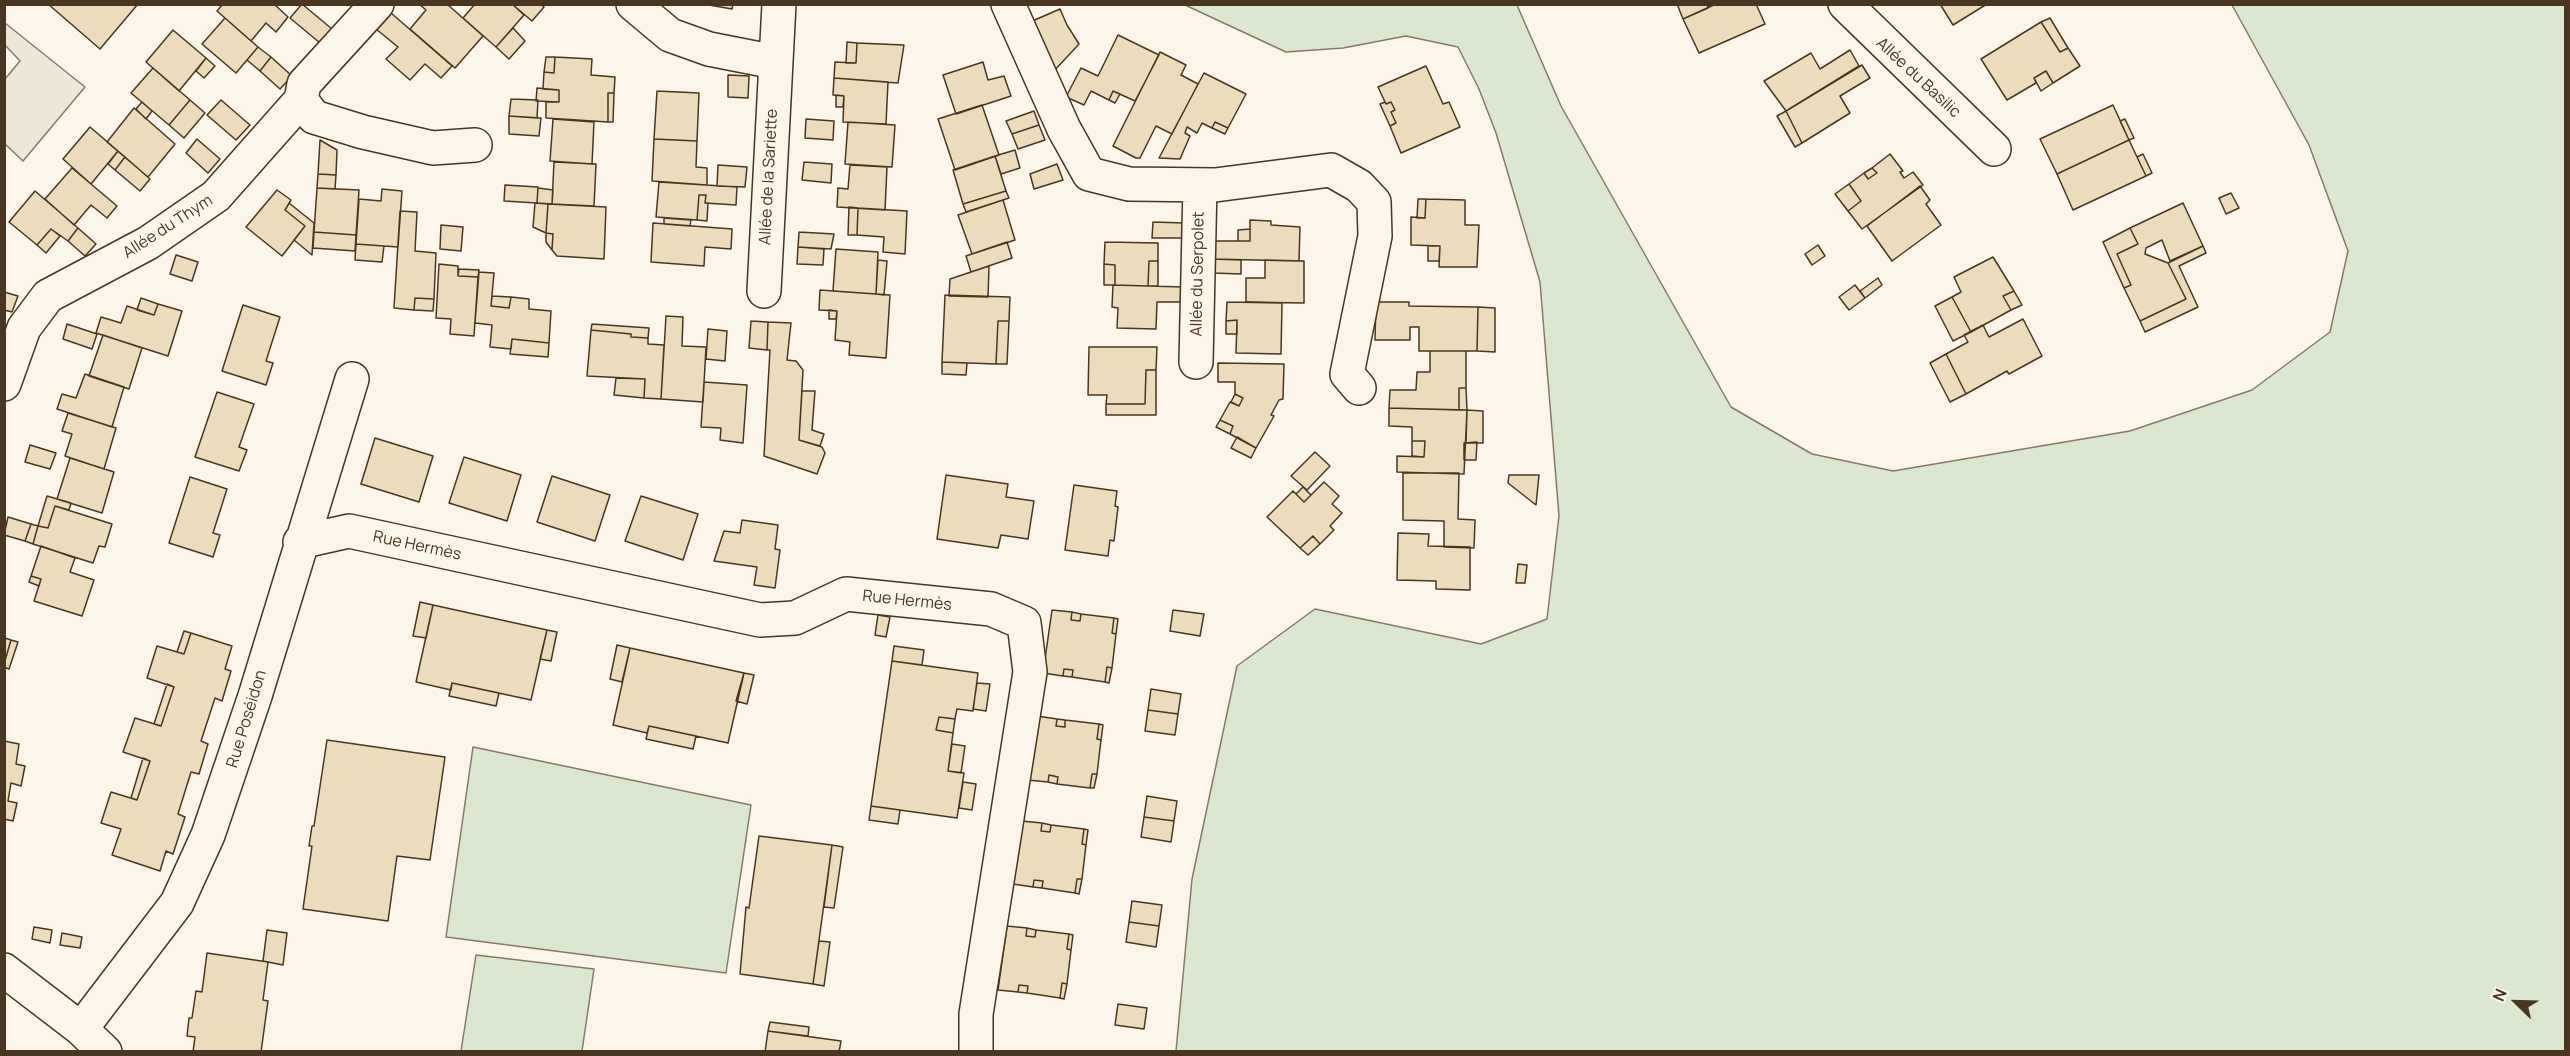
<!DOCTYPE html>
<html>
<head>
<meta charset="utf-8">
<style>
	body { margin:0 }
	#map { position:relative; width:2570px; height:1056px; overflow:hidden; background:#fbf6e9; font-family:Manrope,sans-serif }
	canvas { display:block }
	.frame { position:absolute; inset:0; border:6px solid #4a3520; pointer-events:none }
	.north { position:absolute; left:2486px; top:972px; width:60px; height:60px; -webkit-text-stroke:4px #fbf6e9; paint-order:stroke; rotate:293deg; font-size:16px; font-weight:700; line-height:24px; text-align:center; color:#4a3520 }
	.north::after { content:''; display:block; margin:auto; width:21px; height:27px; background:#4a3520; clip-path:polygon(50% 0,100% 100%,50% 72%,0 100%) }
</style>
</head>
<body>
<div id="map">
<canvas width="2570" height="1056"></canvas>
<div class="frame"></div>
<div class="north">N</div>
</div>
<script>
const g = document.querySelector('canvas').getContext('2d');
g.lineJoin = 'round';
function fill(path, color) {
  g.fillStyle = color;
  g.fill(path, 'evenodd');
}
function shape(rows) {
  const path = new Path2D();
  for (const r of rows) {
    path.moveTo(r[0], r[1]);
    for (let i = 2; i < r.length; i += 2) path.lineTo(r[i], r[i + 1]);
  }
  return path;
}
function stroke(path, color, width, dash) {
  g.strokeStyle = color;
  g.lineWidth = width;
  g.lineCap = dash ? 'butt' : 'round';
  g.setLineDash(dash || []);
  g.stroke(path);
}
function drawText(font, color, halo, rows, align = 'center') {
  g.font = font + ' Manrope,sans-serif';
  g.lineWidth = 4.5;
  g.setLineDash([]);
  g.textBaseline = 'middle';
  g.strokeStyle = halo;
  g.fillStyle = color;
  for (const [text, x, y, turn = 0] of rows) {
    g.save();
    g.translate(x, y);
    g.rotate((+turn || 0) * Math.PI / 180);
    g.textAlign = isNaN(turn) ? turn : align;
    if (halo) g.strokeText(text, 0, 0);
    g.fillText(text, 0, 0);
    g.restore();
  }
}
const green = shape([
	[1185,5,1517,5,1561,106,1731,407,1812,454,1893,471,2130,431,2252,390,2330,332,2348,251,2309,145,2232,5,2565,5,2565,1051,1176,1051,1192,879,1237,666,1315,609,1481,644,1547,619,1559,516,1540,282,1496,133,1479,89,1458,47,1406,36,1343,48,1286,52,1185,5],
	[473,747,751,805,726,973,446,937,473,747],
	[476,955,594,969,582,1051,461,1051,476,955]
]);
fill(green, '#dce7d0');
stroke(green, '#887966', 1.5);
const parking = shape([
	[5,23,85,87,23,161,5,144,5,79,20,61,5,45,5,23]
]);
fill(parking, '#ede7d9');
stroke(parking, '#887966', 1.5);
const building = shape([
	[48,4,138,4,100,49,48,4],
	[223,4,274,4,288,17,276,32,266,23,251,41,217,11,223,4],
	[302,4,332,29,320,43,290,18,302,4],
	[419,4,447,4,483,36,455,68,410,29,426,10,419,4],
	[475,4,512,4,524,15,496,47,463,18,475,4],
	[512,4,541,4,544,7,532,21,512,4],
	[703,4,733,4,732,9,703,4],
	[1677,4,1707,4,1708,8,1683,19,1677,4],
	[1716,4,1756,4,1765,24,1699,53,1683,19,1716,4],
	[1940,4,1987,4,1953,25,1940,4],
	[1060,9,1067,25,1079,44,1053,72,1030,22,1060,9],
	[391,13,452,66,441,78,425,64,410,80,386,59,398,47,376,29,391,13],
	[225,18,258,47,236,73,202,44,225,18],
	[2050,18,2068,48,2060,52,2041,22,2050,18],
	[2041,22,2060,52,2068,48,2080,66,2053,83,2046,71,2034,78,2036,83,2007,100,1981,59,2041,22],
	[513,28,525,41,509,59,496,47,513,28],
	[173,30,206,58,179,91,146,62,173,30],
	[1118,35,1159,55,1135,101,1113,91,1109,100,1091,91,1084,105,1066,97,1081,68,1098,76,1118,35],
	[847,42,857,43,856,63,846,63,847,42],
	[857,43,904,45,898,83,834,78,835,62,856,63,857,43],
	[258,47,271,57,260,71,247,60,258,47],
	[1850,50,1859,66,1786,111,1764,81,1811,53,1820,69,1850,50],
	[1160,52,1186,65,1181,75,1198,84,1172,134,1156,126,1140,158,1136,158,1113,146,1160,52],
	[271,57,292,76,280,89,260,71,271,57],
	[546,57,555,57,554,73,544,72,546,57],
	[555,57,592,59,591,75,615,77,614,93,608,93,608,122,546,118,546,102,559,102,559,90,543,89,544,72,554,73,555,57],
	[206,58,215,66,204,78,196,71,206,58],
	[983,62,988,80,1004,76,1011,96,956,114,943,75,983,62],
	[1862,65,1870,78,1840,96,1850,113,1802,143,1786,111,1862,65],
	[1426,66,1443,104,1449,102,1460,127,1401,153,1390,126,1396,123,1391,112,1395,110,1391,102,1386,104,1378,87,1426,66],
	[153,68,190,100,169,125,131,93,153,68],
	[2046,71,2053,83,2041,91,2034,78,2046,71],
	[1204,73,1246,94,1228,128,1215,122,1212,128,1202,123,1197,133,1187,127,1185,133,1190,136,1180,159,1159,158,1204,73],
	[728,75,749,76,748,98,728,97,728,75],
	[834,78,888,82,886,124,843,122,844,96,833,95,834,78],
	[537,88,559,90,559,102,536,101,537,88],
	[657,91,699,93,697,141,654,139,657,91],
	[1113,91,1120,94,1115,103,1109,100,1113,91],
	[608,93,614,93,613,122,608,122,608,93],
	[836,95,844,96,843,107,836,107,836,95],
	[511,99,538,100,537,118,509,116,511,99],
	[190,100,205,113,184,138,169,125,190,100],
	[221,100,250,125,236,140,207,115,221,100],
	[142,102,152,111,146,119,136,109,142,102],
	[1385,102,1386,104,1391,102,1395,110,1391,112,1396,123,1390,126,1380,104,1385,102],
	[982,105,999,155,955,170,938,119,982,105],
	[2113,105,2129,140,2057,174,2040,139,2113,105],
	[134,108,175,144,148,177,107,142,134,108],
	[1034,111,1039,125,1012,134,1006,121,1034,111],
	[1786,111,1802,143,1795,147,1777,116,1786,111],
	[509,116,541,118,539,136,509,134,509,116],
	[553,119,594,122,592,164,550,161,553,119],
	[806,119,834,121,833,140,805,138,806,119],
	[2125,119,2134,138,2129,140,2120,121,2125,119],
	[848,122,895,125,892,167,845,164,848,122],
	[1215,122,1228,128,1225,134,1212,128,1215,122],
	[1039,125,1045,140,1018,149,1012,134,1039,125],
	[90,127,118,151,91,184,63,159,90,127],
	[197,139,220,159,208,173,186,153,197,139],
	[654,139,697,141,696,167,707,168,707,185,652,181,654,139],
	[320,140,337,150,336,175,318,174,320,140],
	[2129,140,2146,176,2073,210,2057,174,2129,140],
	[1015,150,1020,168,1001,174,995,156,1015,150],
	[118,151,125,157,115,170,108,164,118,151],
	[1890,154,1903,171,1900,172,1904,178,1913,172,1923,185,1862,229,1848,211,1861,201,1849,184,1864,173,1868,179,1877,173,1872,168,1890,154],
	[2143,154,2152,173,2146,176,2137,157,2143,154],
	[995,156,1006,191,963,204,953,170,995,156],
	[125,157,150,179,140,191,115,170,125,157],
	[554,162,596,164,594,206,552,204,554,162],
	[804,162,832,164,831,183,802,180,804,162],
	[1057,164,1063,180,1034,189,1030,174,1057,164],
	[718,165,747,167,745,187,717,186,718,165],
	[850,165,887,167,885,210,837,207,838,188,848,189,850,165],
	[72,168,117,206,107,218,91,205,74,225,45,199,72,168],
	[1872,168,1877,173,1868,179,1864,173,1872,168],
	[318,174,336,175,335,189,317,188,318,174],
	[659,182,737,187,736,205,705,203,706,195,699,195,697,220,656,217,659,182],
	[1849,184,1861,201,1848,211,1835,194,1849,184],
	[505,185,538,187,537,203,504,201,505,185],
	[1920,186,1930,200,1926,204,1941,225,1892,261,1867,226,1920,186],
	[317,188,359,190,356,235,314,232,317,188],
	[538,188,553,190,552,204,537,203,538,188],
	[382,189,402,191,398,247,356,244,359,199,381,201,382,189],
	[277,190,291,200,285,210,305,226,282,256,246,227,277,190],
	[35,191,78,228,68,241,51,229,37,245,9,222,35,191],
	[1006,191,1009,198,966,212,963,204,1006,191],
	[2231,193,2239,208,2226,214,2219,198,2231,193],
	[699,195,706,195,705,203,708,203,707,221,697,220,699,195],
	[1418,199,1426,199,1425,218,1417,218,1418,199],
	[1426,199,1465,200,1465,225,1479,225,1477,267,1439,267,1440,246,1411,245,1411,217,1425,218,1426,199],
	[1003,200,1015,240,972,254,958,215,1003,200],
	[289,203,314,223,312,255,294,240,305,226,285,210,289,203],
	[535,203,548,204,546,233,533,227,535,203],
	[2183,203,2203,246,2170,261,2162,240,2146,248,2145,254,2168,263,2186,299,2140,321,2124,288,2131,285,2117,254,2138,244,2130,228,2183,203],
	[548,204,606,207,604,259,557,256,552,250,553,234,546,233,548,204],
	[849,207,858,208,857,235,848,235,849,207],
	[858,208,907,211,905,254,883,252,884,237,857,235,858,208],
	[400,211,417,212,415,251,436,253,434,299,415,298,414,310,394,308,400,211],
	[664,218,691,220,690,226,664,224,664,218],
	[1250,220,1271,221,1271,225,1300,227,1299,261,1212,259,1213,241,1250,241,1250,220],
	[1153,222,1185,223,1184,238,1152,238,1153,222],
	[653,223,732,229,731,249,705,247,704,266,651,262,653,223],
	[441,225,463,227,461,251,440,249,441,225],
	[78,228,96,244,85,256,68,241,78,228],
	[2130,228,2138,244,2117,254,2131,285,2124,288,2103,242,2130,228],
	[51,229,60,236,46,253,37,245,51,229],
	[1250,229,1250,241,1238,241,1238,230,1250,229],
	[314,232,356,235,355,251,313,248,314,232],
	[799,232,834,234,831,249,798,247,799,232],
	[546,233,553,234,552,250,546,242,546,233],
	[1007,242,1012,258,971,272,966,256,1007,242],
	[1105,242,1158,243,1158,261,1149,261,1148,286,1115,285,1115,265,1104,264,1105,242],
	[356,244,384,246,382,262,355,260,356,244],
	[1818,245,1825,256,1812,265,1805,254,1818,245],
	[1428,246,1440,246,1439,261,1428,261,1428,246],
	[2203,246,2206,253,2179,266,2198,307,2145,332,2140,321,2186,299,2168,263,2203,246],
	[798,247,824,249,823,265,797,264,798,247],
	[836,249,878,252,876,294,833,291,836,249],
	[176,255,198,262,192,281,170,274,176,255],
	[1993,257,2014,291,2003,296,2011,310,1971,332,1952,297,1961,292,1954,277,1993,257],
	[1212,259,1241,260,1241,274,1212,273,1212,259],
	[878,260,887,261,884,295,876,294,878,260],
	[1265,260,1304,261,1304,303,1246,302,1246,278,1265,278,1265,260],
	[1149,261,1158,261,1158,286,1148,286,1149,261],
	[439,264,458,266,458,276,478,277,474,336,450,334,451,319,436,318,439,264],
	[1104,264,1115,265,1115,285,1104,285,1104,264],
	[989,266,988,297,949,296,950,279,989,266],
	[459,269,479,270,478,277,458,276,459,269],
	[479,272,494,273,491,306,509,308,511,297,529,299,529,309,551,311,549,343,512,339,511,349,490,347,492,325,475,323,479,272],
	[1878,278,1882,285,1865,298,1860,291,1878,278],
	[1113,285,1184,287,1183,302,1157,302,1156,329,1117,328,1118,308,1112,307,1113,285],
	[1855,285,1865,298,1849,310,1839,297,1855,285],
	[820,290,890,295,886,358,849,355,850,342,835,340,837,311,819,310,820,290],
	[2014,291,2022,305,2011,310,2003,296,2014,291],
	[4,292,18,296,12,312,4,310,4,292],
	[945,295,1010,297,1009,321,998,321,996,364,942,362,945,295],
	[492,296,511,297,509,308,491,306,492,296],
	[1952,297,1971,332,1953,341,1935,306,1952,297],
	[141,298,158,304,154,315,137,310,141,298],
	[415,298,434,299,433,311,414,310,415,298],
	[1227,302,1282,303,1281,354,1236,353,1237,320,1226,321,1227,302],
	[1376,302,1409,302,1409,306,1478,307,1477,351,1419,351,1419,327,1410,327,1410,340,1375,340,1376,302],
	[158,304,182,311,168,356,96,333,101,317,121,323,127,306,154,315,158,304],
	[243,305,280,317,266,361,273,363,266,385,222,371,243,305],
	[1478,307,1495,308,1495,352,1477,351,1478,307],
	[829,310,837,311,836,319,829,319,829,310],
	[666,316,683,317,682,346,706,347,703,402,661,399,666,316],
	[2023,319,2042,356,2009,374,2007,371,1966,394,1946,354,1968,342,1964,335,1983,325,1989,337,2023,319],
	[1237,320,1237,334,1226,334,1226,321,1237,320],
	[751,321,768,322,767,350,749,348,751,321],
	[998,321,1009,321,1007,364,996,364,998,321],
	[768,322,791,323,787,360,796,361,803,370,799,440,822,447,825,453,817,474,764,456,770,350,767,350,768,322],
	[67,324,97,334,92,349,63,339,67,324],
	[592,324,649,328,648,338,631,337,631,334,591,330,592,324],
	[708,329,727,331,725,361,706,359,708,329],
	[591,330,631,334,631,337,648,338,648,344,664,345,661,399,644,398,645,379,587,376,591,330],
	[103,335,142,348,129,389,89,376,103,335],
	[512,339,549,343,548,357,510,354,512,339],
	[1089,347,1157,347,1156,370,1146,370,1145,404,1106,404,1107,395,1088,395,1089,347],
	[1430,351,1466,351,1466,388,1459,388,1459,410,1389,408,1390,390,1416,390,1417,372,1430,372,1430,351],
	[1946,354,1966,394,1950,402,1930,363,1946,354],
	[942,362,967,363,966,375,942,374,942,362],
	[1218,363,1284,364,1283,399,1279,400,1271,415,1274,416,1256,448,1230,434,1233,426,1220,420,1230,402,1239,406,1243,398,1235,394,1235,382,1218,382,1218,363],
	[1146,370,1156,370,1156,415,1106,415,1106,404,1145,404,1146,370],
	[85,374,124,387,112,427,57,409,62,394,76,398,85,374],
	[616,378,645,379,644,398,614,395,616,378],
	[704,382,747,385,743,443,720,440,721,428,701,427,704,382],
	[1459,388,1466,388,1467,410,1459,410,1459,388],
	[802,391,815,391,812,430,824,434,820,446,799,440,802,391],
	[217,392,254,404,239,447,247,450,239,471,195,457,217,392],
	[1235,394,1243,398,1239,406,1231,402,1235,394],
	[1389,408,1467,410,1464,474,1397,472,1397,456,1424,457,1425,441,1412,441,1412,427,1389,426,1389,408],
	[1467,410,1483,411,1483,443,1466,443,1467,410],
	[68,413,116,428,104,469,65,456,72,434,62,431,68,413],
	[1220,420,1233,426,1230,434,1216,427,1220,420],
	[1237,437,1256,448,1251,458,1231,448,1237,437],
	[375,438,433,456,419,502,361,484,375,438],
	[1412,441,1425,441,1424,457,1412,456,1412,441],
	[1477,442,1476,460,1464,460,1464,443,1477,442],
	[30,445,56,453,50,469,25,462,30,445],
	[1315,452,1330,466,1307,490,1291,476,1315,452],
	[464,457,521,475,507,521,449,503,464,457],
	[70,458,114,472,102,513,57,499,70,458],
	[1403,473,1459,473,1458,519,1475,520,1474,548,1444,547,1444,521,1403,520,1403,473],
	[946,475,1008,484,1006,497,1034,501,1028,539,1001,535,998,548,937,539,946,475],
	[1509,475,1539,475,1536,505,1508,483,1509,475],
	[552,476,610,495,595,541,537,522,552,476],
	[190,477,227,489,213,533,220,535,213,557,169,543,190,477],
	[1324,482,1339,496,1332,504,1342,513,1330,526,1334,530,1320,544,1313,536,1300,548,1267,517,1293,491,1304,502,1324,482],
	[1074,485,1117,491,1115,506,1118,507,1114,541,1110,540,1108,556,1065,550,1074,485],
	[1303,487,1311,495,1304,502,1296,494,1303,487],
	[47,496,71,503,69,510,55,506,48,528,38,526,47,496],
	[641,496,698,514,683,560,625,541,641,496],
	[55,506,112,524,105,547,99,546,93,563,33,544,38,526,48,528,55,506],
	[8,517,31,524,25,541,4,535,8,517],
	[742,520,778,525,775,549,780,550,775,588,754,585,757,567,714,561,724,531,740,533,742,520],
	[31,524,38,526,33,544,25,541,31,524],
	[1398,533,1429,534,1428,546,1470,547,1470,590,1436,589,1436,581,1397,580,1398,533],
	[1313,536,1320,544,1308,555,1300,548,1313,536],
	[41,546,75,558,70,572,94,580,82,616,34,601,41,579,31,576,41,546],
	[1518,564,1527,565,1525,583,1516,583,1518,564],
	[31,576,41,579,39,586,29,582,31,576],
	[420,602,433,605,426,638,413,636,420,602],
	[433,605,547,630,531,700,452,683,451,690,416,682,433,605],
	[1052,610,1072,612,1071,620,1080,621,1081,614,1114,618,1112,633,1116,634,1112,668,1107,667,1105,682,1072,677,1073,670,1064,669,1063,676,1043,673,1052,610],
	[1173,610,1204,614,1200,636,1170,631,1173,610],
	[1072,612,1081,614,1080,621,1071,620,1072,612],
	[878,615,890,617,886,637,875,635,878,615],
	[1114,618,1118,619,1116,634,1112,633,1114,618],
	[4,628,5,638,11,640,4,664,4,628],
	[547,630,557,632,551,661,540,659,547,630],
	[184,631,191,633,184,654,177,652,184,631],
	[191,633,232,646,225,669,231,671,222,701,215,698,201,741,208,744,199,774,191,772,178,814,185,817,173,854,166,851,160,871,112,855,121,829,101,823,111,792,137,800,150,761,123,752,135,718,161,726,174,687,147,678,157,646,184,654,191,633],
	[11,640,18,642,9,669,4,667,4,664,11,640],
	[617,645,630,648,622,682,610,679,617,645],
	[894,646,924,650,922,665,892,661,894,646],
	[630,648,744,673,728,743,649,726,647,733,613,725,630,648],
	[892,661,978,673,973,711,957,709,955,719,939,717,936,730,953,733,948,771,964,773,957,818,871,806,892,661],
	[1107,667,1112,668,1109,683,1105,682,1107,667],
	[1064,669,1073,670,1072,677,1063,676,1064,669],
	[744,673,754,675,747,704,736,701,744,673],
	[452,683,499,693,496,706,449,696,452,683],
	[977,683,990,684,986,711,973,709,977,683],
	[167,684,174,687,161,726,154,724,167,684],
	[1151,689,1181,694,1178,714,1148,710,1151,689],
	[1148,710,1178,714,1175,735,1145,731,1148,710],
	[1037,716,1057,719,1056,726,1065,727,1065,720,1099,724,1097,739,1101,740,1097,774,1092,774,1090,788,1057,784,1058,777,1049,775,1048,782,1028,780,1037,716],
	[939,717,955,719,953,733,936,730,939,717],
	[1057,719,1065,720,1065,727,1056,726,1057,719],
	[1099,724,1103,725,1101,740,1097,739,1099,724],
	[649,726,696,736,693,749,646,739,649,726],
	[327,740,445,757,430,860,397,856,388,921,303,909,312,846,309,846,312,826,314,826,327,740],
	[4,741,19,744,16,764,25,766,21,786,11,783,8,801,17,803,13,821,4,819,4,741],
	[952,744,965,746,961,773,948,771,952,744],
	[143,758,150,761,137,800,131,798,143,758],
	[1092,774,1097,774,1094,788,1090,788,1092,774],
	[1049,775,1058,777,1057,784,1048,782,1049,775],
	[963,782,976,784,972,810,959,808,963,782],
	[1147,796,1177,801,1174,821,1144,817,1147,796],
	[871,806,900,810,898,824,869,820,871,806],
	[1144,817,1174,821,1171,842,1141,837,1144,817],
	[1022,821,1042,823,1041,831,1050,832,1051,825,1084,829,1082,844,1086,845,1082,879,1077,879,1075,893,1042,888,1043,881,1034,880,1033,887,1013,884,1022,821],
	[1042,823,1051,825,1050,832,1041,831,1042,823],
	[1084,829,1088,830,1086,845,1082,844,1084,829],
	[759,836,832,845,813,984,740,974,746,907,749,908,759,836],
	[832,845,843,847,834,908,824,907,832,845],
	[1077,879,1082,879,1079,894,1075,893,1077,879],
	[1034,880,1043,881,1042,888,1033,887,1034,880],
	[1132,901,1162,905,1159,926,1129,922,1132,901],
	[1129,922,1159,926,1156,947,1126,942,1129,922],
	[1007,926,1027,928,1026,936,1035,937,1036,930,1069,934,1067,949,1071,950,1067,984,1062,983,1060,998,1027,993,1028,986,1019,985,1018,992,998,990,1007,926],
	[34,927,52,930,50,943,32,939,34,927],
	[1027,928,1036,930,1035,937,1026,936,1027,928],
	[267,930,287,933,283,965,263,961,267,930],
	[62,933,82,937,80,948,60,945,62,933],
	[1069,934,1073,935,1071,950,1067,949,1069,934],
	[819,941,830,942,824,986,813,984,819,941],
	[207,953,268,962,263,1000,268,1001,261,1052,193,1052,195,1037,187,1036,189,1018,192,1018,196,991,202,992,207,953],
	[1062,983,1067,984,1064,999,1060,998,1062,983],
	[1019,985,1028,986,1027,993,1018,992,1019,985],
	[1118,1004,1147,1008,1144,1029,1115,1025,1118,1004],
	[770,1022,809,1027,808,1036,768,1031,770,1022],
	[768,1031,841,1041,839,1052,765,1052,768,1031]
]);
fill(building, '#ecdcbc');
stroke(building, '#4a3520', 1.5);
const minor = shape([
	[633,4,670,35,709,49,775,62],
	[1008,4,1064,129,1089,174,1129,184,1215,185,1331,170,1359,186,1374,202,1375,236,1347,374,1359,388],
	[1845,4,1994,149],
	[301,100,314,117,363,132,433,148,475,145],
	[764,291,779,4],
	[1196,362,1200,185],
	[4,384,24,328,48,296,148,243,216,196,301,100,304,84,377,4],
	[300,542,349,531,760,620,795,618,846,594,991,609,1024,623,1030,672,976,1014,976,1052],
	[4,970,81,1029,105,1052],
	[81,1029,177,903,208,835,255,696,352,379]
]);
stroke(minor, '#4a3520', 36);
stroke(minor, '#fbf6e9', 33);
drawText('16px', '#4a3520', '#fbf6e9', [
	["Allée du Basilic",1918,78,43],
	["Allée de la Sariette",769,177,-87],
	["Allée du Thym",168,227,-33],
	["Allée du Serpolet",1198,274,-89],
	["Rue Hermès",417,546,12],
	["Rue Hermès",907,601,6],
	["Rue Poséidon",247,719,-73]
]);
</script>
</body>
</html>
